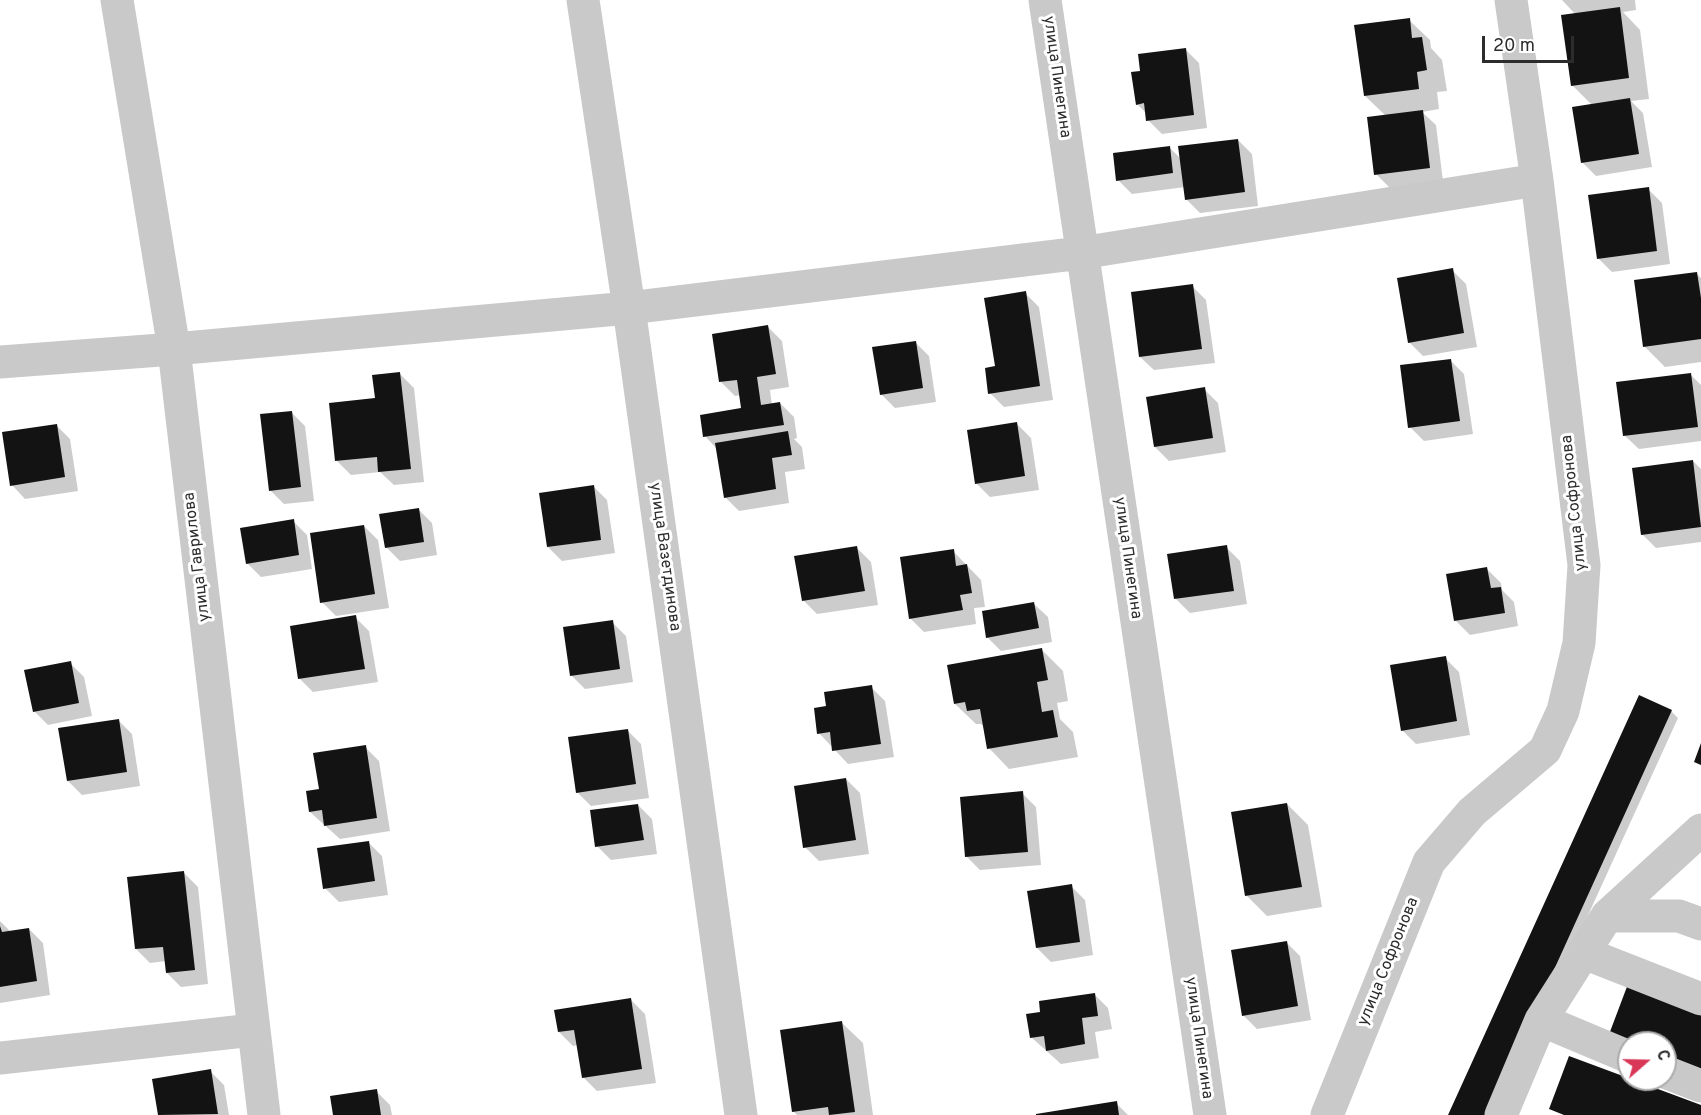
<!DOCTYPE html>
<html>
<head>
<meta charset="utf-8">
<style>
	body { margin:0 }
	#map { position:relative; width:1701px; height:1115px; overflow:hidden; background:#fff; font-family:Overpass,sans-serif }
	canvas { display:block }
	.north { position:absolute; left:1617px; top:1031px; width:60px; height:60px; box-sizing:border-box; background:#fff; border:2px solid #ababab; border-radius:50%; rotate:70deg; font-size:16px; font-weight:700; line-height:24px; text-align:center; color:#2c2c2c }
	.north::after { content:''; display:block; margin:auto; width:21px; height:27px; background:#d93758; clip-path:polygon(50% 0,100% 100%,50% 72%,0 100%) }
	.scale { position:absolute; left:1482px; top:36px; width:92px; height:27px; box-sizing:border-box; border:3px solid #2c2c2c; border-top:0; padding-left:8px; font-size:18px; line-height:21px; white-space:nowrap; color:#2c2c2c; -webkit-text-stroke:4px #fff; paint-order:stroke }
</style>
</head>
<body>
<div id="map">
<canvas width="1701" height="1115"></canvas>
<div class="north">С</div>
<div class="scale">20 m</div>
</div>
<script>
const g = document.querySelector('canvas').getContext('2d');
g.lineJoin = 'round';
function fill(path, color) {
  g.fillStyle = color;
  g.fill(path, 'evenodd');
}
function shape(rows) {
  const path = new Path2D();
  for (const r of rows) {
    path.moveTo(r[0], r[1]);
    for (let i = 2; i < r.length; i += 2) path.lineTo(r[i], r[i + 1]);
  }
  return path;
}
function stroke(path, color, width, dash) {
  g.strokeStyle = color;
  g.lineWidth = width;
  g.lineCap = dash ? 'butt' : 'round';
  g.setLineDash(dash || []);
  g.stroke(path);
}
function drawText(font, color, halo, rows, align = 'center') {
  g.font = font + ' Overpass,sans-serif';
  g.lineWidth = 6;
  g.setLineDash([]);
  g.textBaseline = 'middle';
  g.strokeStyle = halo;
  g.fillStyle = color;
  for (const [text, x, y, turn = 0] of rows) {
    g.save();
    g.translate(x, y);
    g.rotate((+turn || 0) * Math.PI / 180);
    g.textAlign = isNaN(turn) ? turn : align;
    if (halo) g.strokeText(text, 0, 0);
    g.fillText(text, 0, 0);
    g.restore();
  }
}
fill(shape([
	[1562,0,1635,0,1636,10,1623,12,1640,30,1649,99,1631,101,1643,113,1652,167,1596,176,1582,162,1592,105,1572,85,1576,15],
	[1409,20,1430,40,1431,48,1442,60,1447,91,1437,92,1439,109,1422,112,1436,125,1443,181,1390,188,1376,174,1386,116,1365,96],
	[1185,49,1199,63,1207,128,1162,134,1148,120,1147,114,1137,104,1142,72],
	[1238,140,1252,154,1258,206,1200,213,1186,199,1185,187,1132,194,1118,180,1169,147,1181,159],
	[1648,189,1662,203,1670,264,1612,272,1598,258],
	[1452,270,1466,284,1477,347,1423,356,1409,342],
	[1697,274,1701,278,1701,362,1665,367,1644,346],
	[1192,286,1206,300,1215,363,1154,370,1140,357],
	[1025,293,1039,307,1053,400,1004,407,990,393,996,368],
	[768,327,782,341,789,387,770,390,772,405,780,403,794,417,797,438,794,439,802,447,805,469,785,472,789,503,739,511,725,497,717,449,705,436,743,409,741,395,735,396,721,382],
	[915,342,929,356,936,402,895,408,881,394],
	[1450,360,1464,374,1473,434,1424,441,1410,427],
	[400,374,414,388,424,482,394,485,380,472,351,475,337,461,377,399],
	[1690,374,1701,385,1701,441,1639,449,1625,436],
	[1204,389,1218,403,1226,452,1169,461,1155,447],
	[291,412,305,426,314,501,284,504,270,490],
	[1017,424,1031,438,1039,490,990,497,976,483],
	[56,425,70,439,78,491,25,499,12,485],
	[1693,461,1701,469,1701,542,1656,548,1642,534],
	[593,486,607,500,615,553,562,561,548,547],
	[418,509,432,523,437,555,400,561,386,547],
	[293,521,307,535,312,569,261,577,247,563],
	[364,526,378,540,389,608,336,616,322,602],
	[1226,547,1240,561,1247,604,1190,613,1176,599],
	[857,548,871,562,878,605,817,614,803,600],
	[953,551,981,580,985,607,974,608,976,624,924,632,910,618],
	[1487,569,1501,583,1502,590,1514,602,1518,626,1470,635,1456,621],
	[1034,604,1048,617,1052,642,1001,651,987,637],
	[355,617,369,631,378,682,313,692,299,678],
	[612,622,626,636,633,682,585,689,571,675],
	[1042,650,1063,671,1068,701,1057,703,1060,719,1073,732,1078,757,1009,769,989,748,985,727,981,724,976,724,955,704],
	[1445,658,1459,672,1470,735,1416,744,1402,730],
	[70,663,84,677,92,716,48,725,34,711],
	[871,687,885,701,894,757,848,764,819,733,827,707],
	[1671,711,1678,718,1497,1115,1450,1115],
	[118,720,132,734,140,786,82,795,68,781],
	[627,730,641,744,649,798,591,806,577,792],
	[365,747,379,761,390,831,340,839,310,812,320,790],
	[846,779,860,793,869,854,819,861,805,847],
	[1022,793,1036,807,1041,865,980,870,966,856],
	[1287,804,1308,825,1322,907,1267,916,1247,896],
	[638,805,652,819,657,854,611,860,597,846],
	[368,842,382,856,388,895,339,902,325,888],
	[184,873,198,887,208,984,181,987,167,973,166,961,150,963,136,949],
	[1071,886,1085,900,1093,955,1051,962,1037,948],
	[0,921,11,932,29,929,43,943,50,995,0,1003],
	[1286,942,1300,956,1311,1020,1257,1029,1243,1015],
	[1094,994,1108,1008,1112,1029,1095,1032,1099,1058,1061,1064,1031,1037,1042,1014],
	[631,1000,645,1014,656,1083,597,1091,583,1077,578,1045,573,1046,559,1032],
	[842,1023,863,1043,873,1115,797,1115,793,1111],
	[210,1071,224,1085,229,1115,160,1115,154,1080],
	[376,1091,390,1105,392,1115,335,1115],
	[1116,1103,1128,1115,1037,1115]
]), '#0003');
fill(shape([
	[1620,7,1629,78,1571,86,1561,15],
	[1410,18,1412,38,1422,37,1427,70,1417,72,1419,89,1364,96,1354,25],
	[1186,48,1194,115,1146,121,1144,103,1136,105,1131,72,1140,71,1138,54],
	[1630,98,1639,154,1581,163,1572,107],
	[1423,110,1430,168,1374,175,1367,117],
	[1238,139,1245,192,1185,200,1178,146],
	[1170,146,1173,173,1116,181,1113,153],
	[1649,187,1657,251,1597,259,1588,195],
	[1453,268,1464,333,1408,343,1397,278],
	[1697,272,1701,298,1701,339,1643,347,1634,280],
	[1193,284,1202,349,1139,357,1131,292],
	[1026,291,1040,386,988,394,985,368,995,366,984,298],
	[768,325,776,374,757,377,761,405,780,402,784,425,703,437,700,415,741,408,737,380,719,382,712,334],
	[916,341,923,388,880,395,872,347],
	[1451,359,1460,421,1408,428,1400,365],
	[400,372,411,469,378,472,377,457,335,461,329,403,375,398,372,375],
	[1691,373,1698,427,1623,436,1616,382],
	[1205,387,1213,438,1154,447,1146,397],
	[292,411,301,487,269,491,260,414],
	[1017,422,1025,476,975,484,967,430],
	[57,424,65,477,10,486,2,432],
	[788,431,792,455,772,458,776,489,724,498,715,443],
	[1693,460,1701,527,1641,535,1632,468],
	[594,485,601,540,547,547,539,493],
	[419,508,424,542,385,548,379,514],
	[294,519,299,555,246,564,240,528],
	[364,525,375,594,320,603,310,533],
	[1227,545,1234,591,1174,599,1167,554],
	[857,546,865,591,802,601,794,556],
	[954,549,956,566,967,564,972,593,960,595,963,610,909,619,900,557],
	[1487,567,1491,588,1501,587,1505,613,1454,621,1446,574],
	[1034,602,1039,628,986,638,982,611],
	[356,615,365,669,298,679,290,626],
	[613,620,620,669,570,676,563,627],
	[1042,648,1048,680,1037,682,1042,712,1053,710,1058,737,987,749,980,709,967,711,965,702,954,704,947,665],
	[1446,656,1457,721,1401,731,1390,665],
	[71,661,79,703,33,712,24,670],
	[872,685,881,744,832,751,830,732,817,734,814,708,826,706,824,692],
	[1639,695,1672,710,1488,1115,1448,1115],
	[119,719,127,772,67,781,58,728],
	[628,729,636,784,576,793,568,737],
	[1701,743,1701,765,1694,762],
	[366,745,377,818,324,826,322,810,309,812,306,791,319,789,313,753],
	[846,778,856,840,803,848,794,786],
	[1023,791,1028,852,965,857,960,797],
	[1287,803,1302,887,1245,896,1231,812],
	[638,804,644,840,595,847,590,810],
	[369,841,375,881,323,889,317,848],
	[184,871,195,970,166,973,163,947,135,949,127,877],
	[1072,884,1080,942,1036,948,1027,891],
	[0,926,2,932,29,928,37,981,0,987],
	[1287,941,1298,1006,1242,1016,1231,950],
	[1628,984,1701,1012,1701,1082,1665,1068,1665,1043,1605,1045],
	[1095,993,1098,1016,1082,1018,1085,1044,1046,1051,1044,1036,1030,1038,1026,1014,1040,1012,1039,1001],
	[631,998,642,1069,582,1078,574,1030,558,1032,554,1010],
	[842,1021,855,1112,829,1115,828,1107,792,1112,780,1030],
	[1569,1056,1701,1105,1701,1115,1564,1115,1549,1109],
	[211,1069,218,1114,158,1115,152,1079],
	[377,1089,381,1115,333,1115,330,1096],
	[1117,1101,1119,1115,1036,1115,1036,1114]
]), '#131313');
stroke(shape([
	[117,0,174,349,264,1115],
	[583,0,629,308,741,1115],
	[1045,0,1210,1115],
	[0,362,174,349,629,308,1081,253,1537,180],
	[1607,916,1679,916,1701,924],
	[1584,953,1701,999],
	[1541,1020,1629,1057],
	[0,1058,253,1030],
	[1665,1072,1701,1086],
	[1327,1115,1429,862,1472,812,1545,750,1563,711,1579,643,1584,565,1537,180,1511,0],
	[1501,1115,1541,1020,1607,916,1701,830]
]), '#c9c9c9', 33);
drawText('16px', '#2c2c2c', '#fff', [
	["улица Пинегина",1056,77,82],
	["улица Софронова",1575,503,-96],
	["улица Гаврилова",198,557,-97],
	["улица Вазетдинова",664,557,82],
	["улица Пинегина",1127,558,82],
	["улица Софронова",1389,962,-68],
	["улица Пинегина",1198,1038,82]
]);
</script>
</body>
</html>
